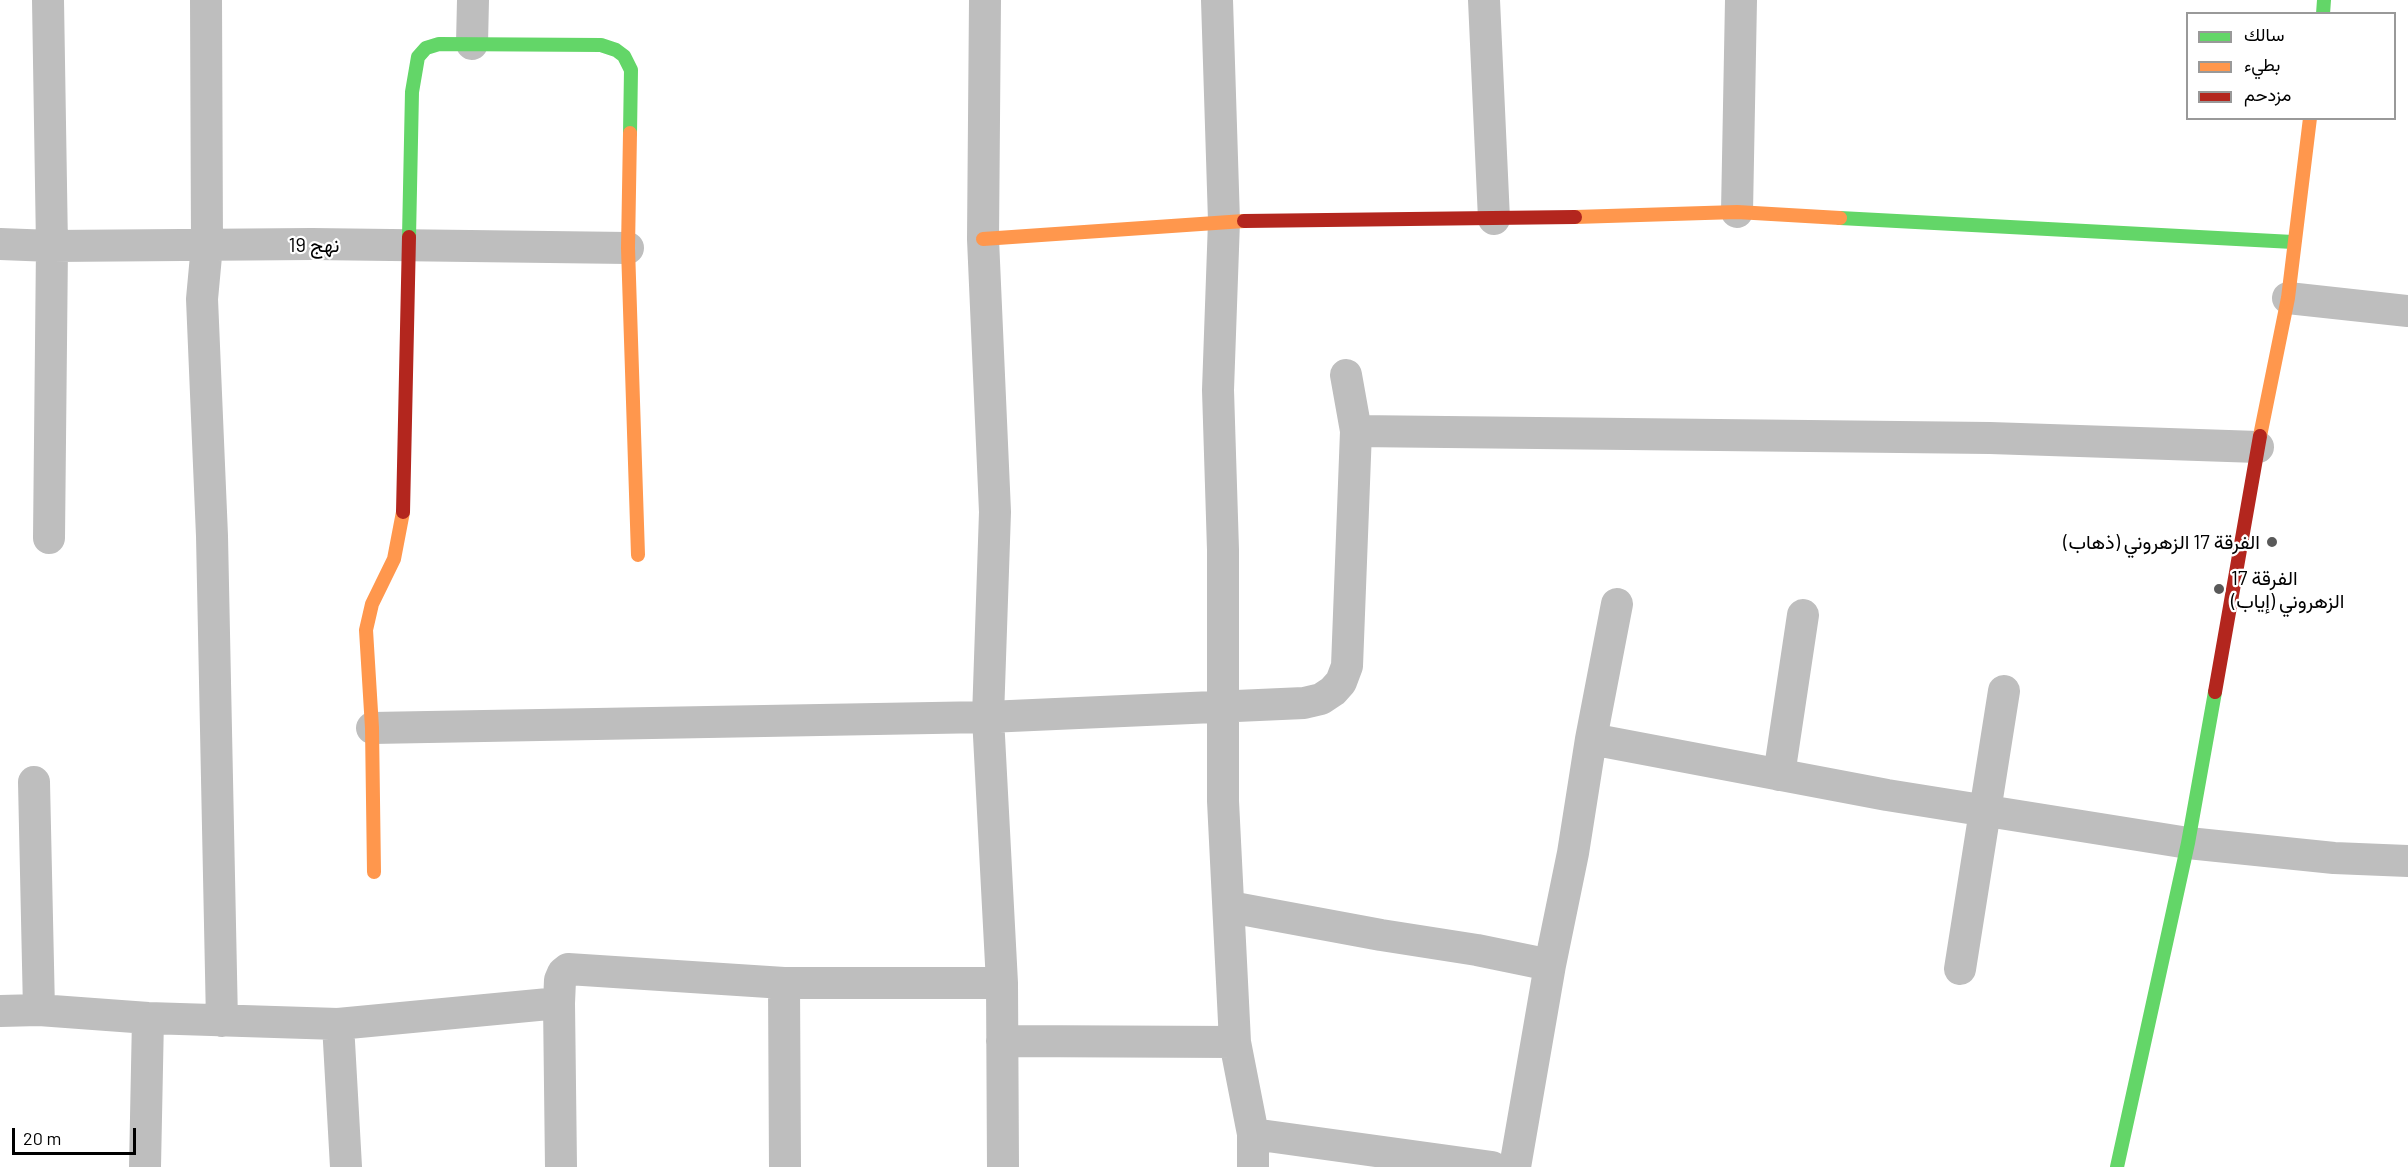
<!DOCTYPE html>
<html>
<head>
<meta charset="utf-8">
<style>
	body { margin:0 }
	#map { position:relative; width:2408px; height:1167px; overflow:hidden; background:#fff; font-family:Barlow,Vazirmatn,sans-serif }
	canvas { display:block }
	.legend { position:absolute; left:2186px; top:12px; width:210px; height:108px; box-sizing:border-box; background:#fff; border:2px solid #999; margin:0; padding:8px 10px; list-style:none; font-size:18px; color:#000 }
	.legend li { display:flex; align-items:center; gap:12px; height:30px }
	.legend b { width:30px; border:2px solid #999 }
	.scale { position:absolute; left:12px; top:1128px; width:124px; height:27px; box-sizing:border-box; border:3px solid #000; border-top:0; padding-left:8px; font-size:18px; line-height:21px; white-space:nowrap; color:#000; -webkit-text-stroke:4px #fff; paint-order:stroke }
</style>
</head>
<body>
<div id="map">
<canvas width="2408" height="1167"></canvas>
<ul class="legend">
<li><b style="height:8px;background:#63d668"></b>سالك</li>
<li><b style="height:8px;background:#ff974d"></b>بطيء</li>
<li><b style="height:8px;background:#b3261e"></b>مزدحم</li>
</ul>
<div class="scale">20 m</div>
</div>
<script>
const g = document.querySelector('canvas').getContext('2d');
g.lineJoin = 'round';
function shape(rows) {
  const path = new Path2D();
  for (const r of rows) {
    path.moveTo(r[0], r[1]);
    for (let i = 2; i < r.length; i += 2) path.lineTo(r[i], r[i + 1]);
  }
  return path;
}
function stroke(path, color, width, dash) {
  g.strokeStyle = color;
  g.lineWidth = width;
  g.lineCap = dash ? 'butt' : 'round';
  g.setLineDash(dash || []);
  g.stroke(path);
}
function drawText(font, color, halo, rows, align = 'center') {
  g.font = font + ' Barlow,Vazirmatn,sans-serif';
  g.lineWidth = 4.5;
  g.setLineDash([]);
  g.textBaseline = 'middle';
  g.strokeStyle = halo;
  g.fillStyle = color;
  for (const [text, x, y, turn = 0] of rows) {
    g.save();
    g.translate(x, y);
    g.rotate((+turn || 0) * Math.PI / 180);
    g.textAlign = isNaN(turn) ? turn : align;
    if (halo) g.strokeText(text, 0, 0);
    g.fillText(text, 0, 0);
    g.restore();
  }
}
stroke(shape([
	[48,0,52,246,49,538],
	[206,0,207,245,202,299,212,536,222,1021],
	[985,0,983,239,995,512,988,717,1002,983,1003,1167],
	[1217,0,1224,221,1218,390,1223,550,1223,801,1235,1042,1253,1134,1253,1167],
	[1484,0,1494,219],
	[472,44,473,0],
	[1737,212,1741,0],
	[0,244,52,246,312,244,628,248],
	[2288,298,2408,311],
	[1356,431,1990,438,2258,447],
	[372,728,988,717,1304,703,1321,699,1333,691,1341,682,1347,666,1356,431,1346,375],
	[1591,739,1887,795,2188,843,2334,858,2408,861],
	[1779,775,1803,615],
	[34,782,39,1010],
	[1230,907,1381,935,1477,950,1550,965],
	[1960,969,2004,691],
	[784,983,785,1167],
	[0,1011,39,1010,148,1018,338,1024,559,1003],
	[338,1024,346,1167],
	[1002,1041,1235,1042],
	[1253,1134,1492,1167],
	[145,1167,148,1018],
	[561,1167,559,1003,560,980,563,973,568,969,784,983,1002,983],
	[1515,1167,1550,965,1573,853,1591,739,1617,604]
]), '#bebebe', 32);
stroke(shape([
	[2323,14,2324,0],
	[1840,218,2293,242],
	[409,237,412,92,418,57,426,48,439,44,601,45,616,50,624,56,631,70,630,133],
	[2117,1167,2188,843,2215,692]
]), '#63d668', 14);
stroke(shape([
	[630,133,628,248,638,555],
	[1575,217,1737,212,1840,218],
	[983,239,1244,221],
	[2260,436,2288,298,2310,118],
	[374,872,372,728,366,630,372,604,394,559,403,512]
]), '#ff974d', 14);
stroke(shape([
	[1244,221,1575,217],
	[403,512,409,237],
	[2215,692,2260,436]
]), '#b3261e', 14);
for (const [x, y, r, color] of [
	[2272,542,6,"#595959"],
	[2219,589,6,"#595959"]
]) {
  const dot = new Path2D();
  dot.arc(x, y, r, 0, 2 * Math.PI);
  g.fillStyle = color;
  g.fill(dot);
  stroke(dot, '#fff', 2);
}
drawText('20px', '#000', '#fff', [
	["نهج 19",314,245]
]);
drawText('20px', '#000', '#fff', [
	["الفرقة 17 الزهروني (ذهاب)",2260,542],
	["الفرقة 17",2231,578,"left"],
	["الزهروني (إياب)",2231,601,"left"]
], 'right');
</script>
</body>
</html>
